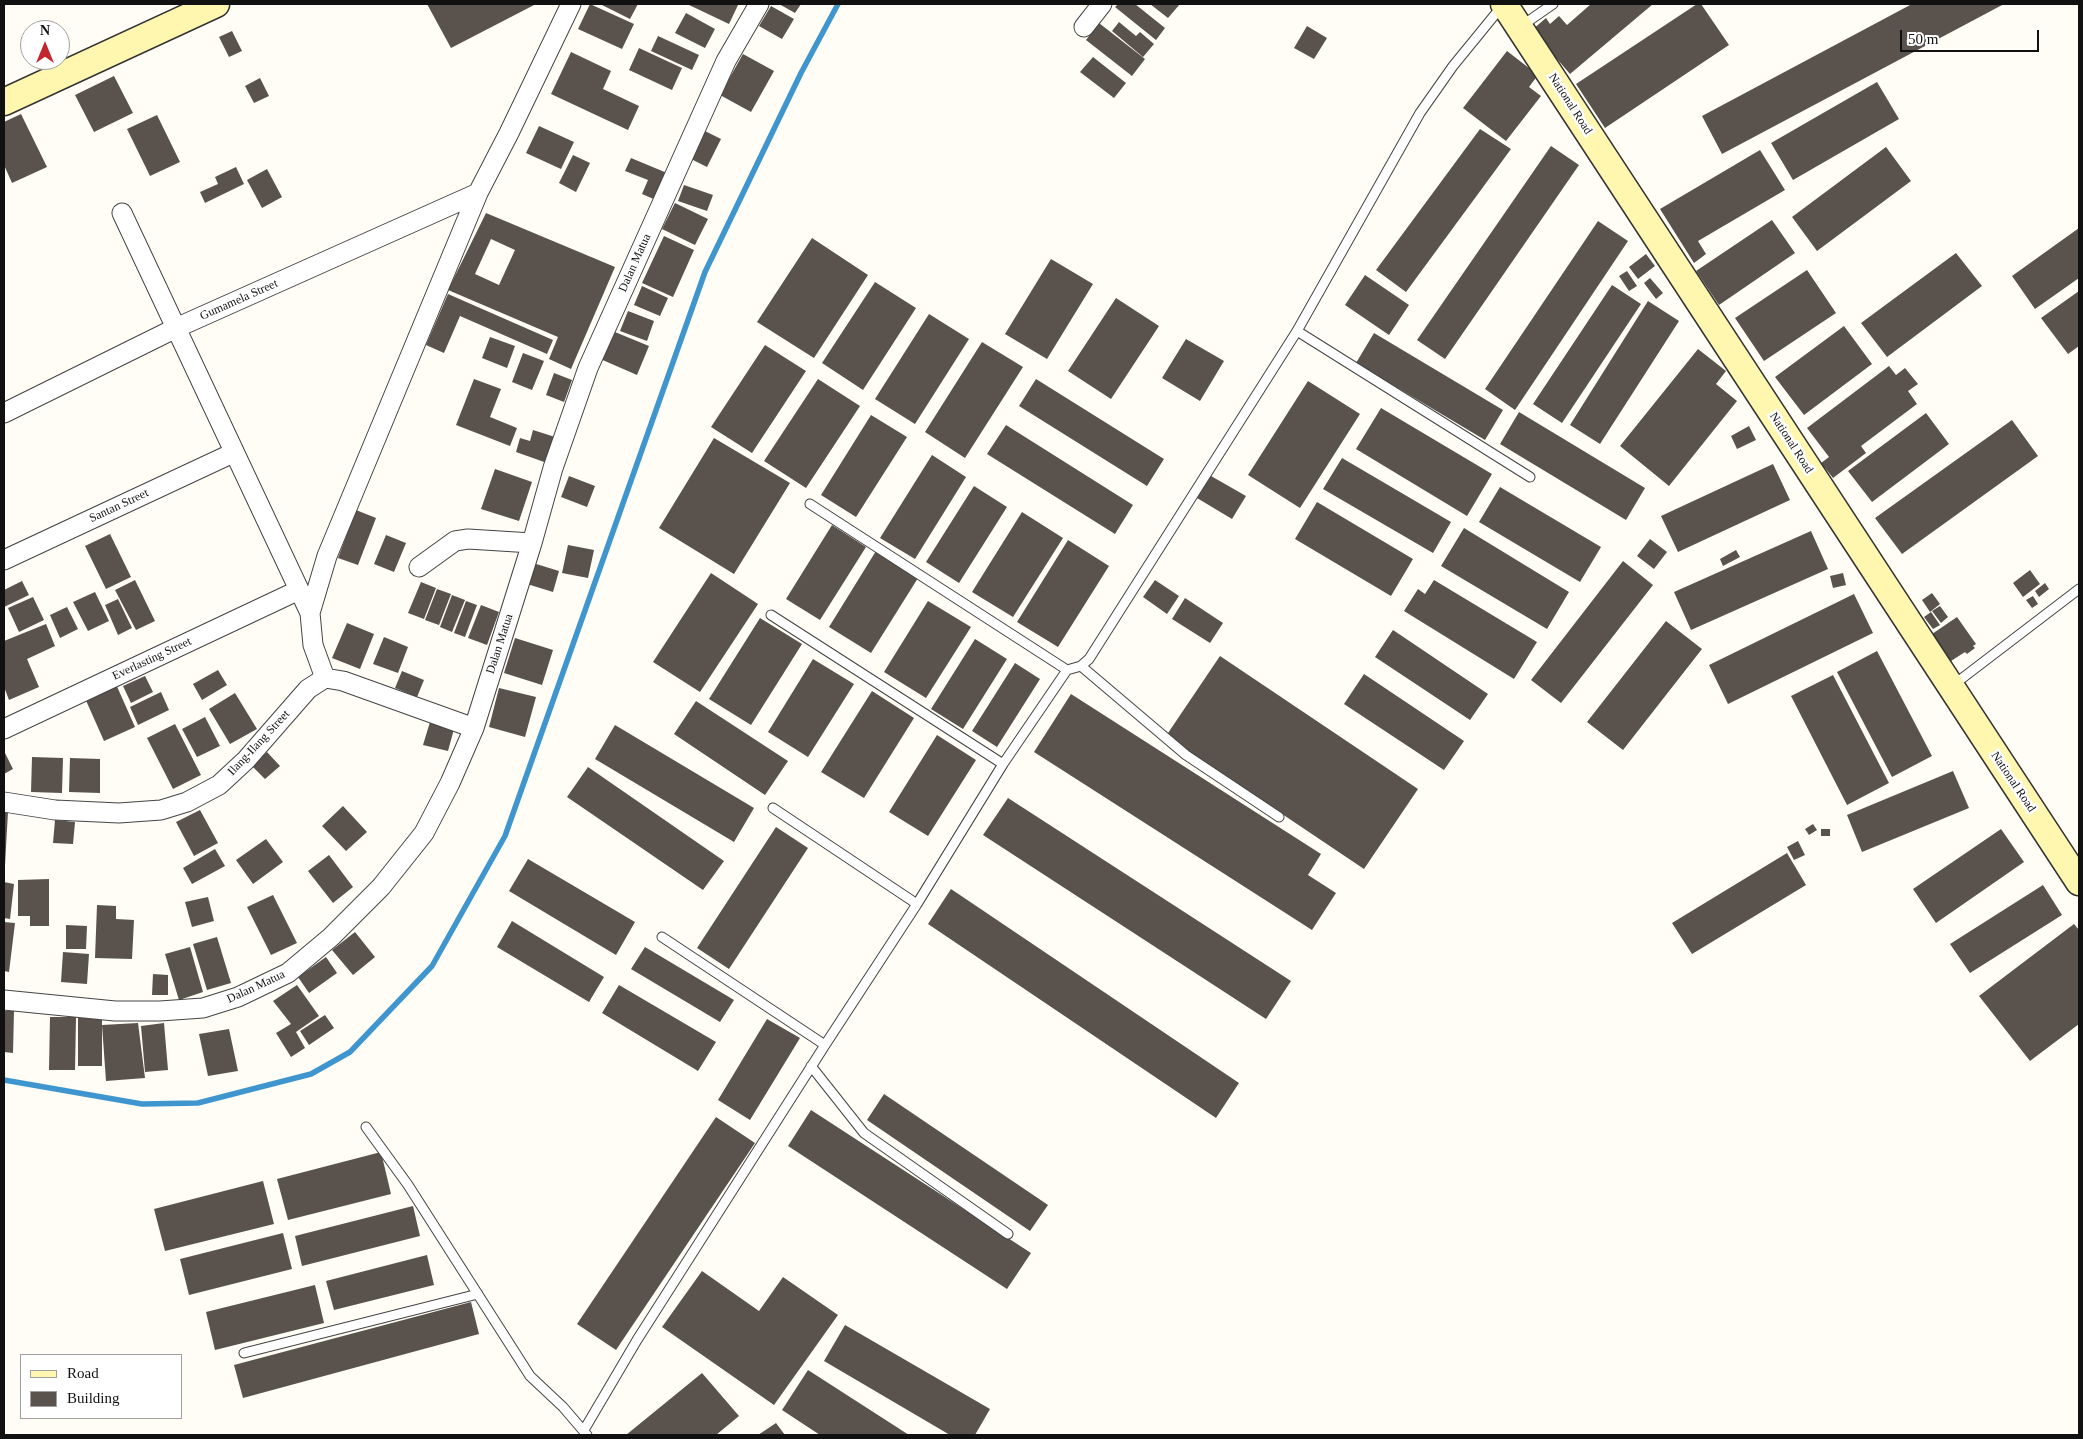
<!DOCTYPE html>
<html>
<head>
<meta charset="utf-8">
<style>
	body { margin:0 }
	#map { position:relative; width:2083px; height:1439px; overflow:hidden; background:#fffdf5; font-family:Georgia,serif }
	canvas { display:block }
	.frame { position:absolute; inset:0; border:5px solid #111; pointer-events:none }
	.legend { position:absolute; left:20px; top:1354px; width:162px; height:65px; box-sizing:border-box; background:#fff; border:1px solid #a0a0a0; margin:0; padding:6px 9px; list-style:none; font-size:15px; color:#111 }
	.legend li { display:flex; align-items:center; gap:10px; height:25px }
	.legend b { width:25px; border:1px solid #a0a0a0 }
	.north { position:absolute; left:20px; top:20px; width:50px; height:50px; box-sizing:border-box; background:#fff; border:1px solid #a0a0a0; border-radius:50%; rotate:0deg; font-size:14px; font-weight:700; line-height:20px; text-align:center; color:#111 }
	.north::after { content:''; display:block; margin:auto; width:18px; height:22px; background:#c4262e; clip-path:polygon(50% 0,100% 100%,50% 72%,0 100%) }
	.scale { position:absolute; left:1900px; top:30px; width:139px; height:22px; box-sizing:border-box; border:2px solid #111; border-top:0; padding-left:6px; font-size:15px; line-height:18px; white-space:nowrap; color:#111; -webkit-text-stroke:4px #fff; paint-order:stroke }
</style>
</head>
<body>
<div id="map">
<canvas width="2083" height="1439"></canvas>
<div class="frame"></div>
<ul class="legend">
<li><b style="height:6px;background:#fff6b0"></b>Road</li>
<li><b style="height:14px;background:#5a524d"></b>Building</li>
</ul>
<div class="north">N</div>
<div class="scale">50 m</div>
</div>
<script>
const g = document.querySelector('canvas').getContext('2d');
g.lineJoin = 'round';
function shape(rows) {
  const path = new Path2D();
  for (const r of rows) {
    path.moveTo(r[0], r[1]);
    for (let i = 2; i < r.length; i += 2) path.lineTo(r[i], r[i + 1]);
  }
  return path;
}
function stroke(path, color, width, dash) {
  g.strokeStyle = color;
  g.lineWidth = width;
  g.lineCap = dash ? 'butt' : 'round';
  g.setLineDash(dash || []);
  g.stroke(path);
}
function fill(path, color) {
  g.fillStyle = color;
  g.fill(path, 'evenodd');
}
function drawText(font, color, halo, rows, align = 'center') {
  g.font = font + ' Georgia,serif';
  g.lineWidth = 5;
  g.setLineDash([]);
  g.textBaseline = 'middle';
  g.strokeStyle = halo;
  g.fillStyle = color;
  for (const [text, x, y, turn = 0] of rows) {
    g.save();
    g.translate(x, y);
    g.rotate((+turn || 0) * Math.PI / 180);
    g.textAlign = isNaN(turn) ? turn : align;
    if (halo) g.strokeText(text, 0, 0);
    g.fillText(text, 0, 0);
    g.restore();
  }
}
stroke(shape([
	[4,1080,142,1104,198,1103,311,1074,350,1052,432,966,505,836,705,272,801,73,838,4]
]), '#3f96cf', 5.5);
fill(shape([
	[427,4,536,4,451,48],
	[590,4,634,24,622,49,578,29],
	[600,4,638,4,630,19],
	[687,4,736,4,738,5,729,24],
	[779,4,801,4,795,13],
	[1118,4,1135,4,1165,28,1156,40,1115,7],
	[1150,4,1180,4,1168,18],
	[1591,4,1653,4,1570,74,1532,30,1546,18,1550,24,1559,16,1567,25],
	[1697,4,1701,4,1729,45,1605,128,1576,84],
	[1912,4,2004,4,1722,154,1702,116],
	[771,6,794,19,782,39,759,26],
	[686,13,715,29,705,48,675,33],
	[1119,22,1136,36,1140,32,1154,44,1143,57,1112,31],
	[1099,23,1145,59,1132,76,1086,40],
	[1307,26,1327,38,1314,59,1294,48],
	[232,31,242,51,229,57,219,37],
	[658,36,699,55,692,70,651,51],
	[639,48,682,68,672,90,629,70],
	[1507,51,1538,75,1529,87,1541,96,1506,141,1463,108],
	[571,52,611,71,603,89,639,106,628,130,551,94],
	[743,54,774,71,751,112,720,95],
	[1093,57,1126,83,1114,98,1080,72],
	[114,76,133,113,94,132,75,95],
	[260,78,269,96,254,103,245,86],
	[1877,82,1899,119,1793,180,1771,143],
	[21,114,47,167,12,183,4,165,4,122],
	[157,115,180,162,150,176,127,129],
	[539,126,574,142,561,169,526,153],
	[1480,129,1511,149,1406,292,1376,270],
	[703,130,721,139,707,167,689,158],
	[1551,146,1579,165,1445,359,1417,340],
	[1886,147,1911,181,1817,251,1792,217],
	[1760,150,1785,190,1698,241,1706,254,1694,263,1660,209],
	[573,155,590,163,576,192,559,183],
	[631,158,667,173,656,200,642,194,648,180,625,171],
	[236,167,244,184,205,203,200,192,218,184,215,177],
	[267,169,282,197,262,208,247,180],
	[684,185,713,195,707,211,678,201],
	[675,203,708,219,695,245,662,229],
	[486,213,615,267,571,369,549,359,558,337,448,290],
	[491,239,515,250,499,285,475,274],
	[1772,220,1795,253,1719,305,1696,271],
	[1598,221,1628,241,1515,410,1485,389],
	[2079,228,2079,278,2035,309,2012,276],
	[664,236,694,250,673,297,642,283],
	[812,238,868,275,814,358,757,322],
	[1956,253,1982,286,1887,357,1861,323],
	[1646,254,1655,266,1638,279,1629,267],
	[1051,259,1093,284,1047,359,1005,334],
	[1807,270,1836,313,1764,361,1735,318],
	[1627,271,1637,286,1629,291,1619,276],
	[1365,275,1409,305,1389,335,1345,305],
	[1650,278,1663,293,1656,299,1644,283],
	[875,282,916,308,863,390,822,363],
	[1612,285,1641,304,1562,423,1533,404],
	[642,286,668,298,660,316,634,305],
	[2079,291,2079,346,2068,354,2041,318],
	[448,294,553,340,547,354,460,316,444,353,426,345],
	[1116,298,1159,326,1111,399,1068,371],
	[1648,301,1679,321,1600,444,1570,425],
	[628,311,654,321,647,341,620,331],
	[929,314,969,339,915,424,875,399],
	[1844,326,1872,364,1804,415,1775,377],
	[610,330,649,346,637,375,598,358],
	[1374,333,1503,410,1485,440,1356,363],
	[490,337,515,346,507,368,482,358],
	[1186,339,1224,361,1200,401,1162,378],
	[982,342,1023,367,965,458,925,432],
	[765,345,806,371,752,453,711,427],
	[1698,349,1726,371,1716,384,1737,401,1669,486,1620,446],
	[523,353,544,361,532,390,512,382],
	[1889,366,1896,375,1905,368,1918,384,1908,391,1917,404,1861,446,1866,453,1833,478,1821,463,1829,457,1807,428],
	[554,373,572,380,564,402,546,395],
	[474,379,501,389,490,417,517,428,510,446,456,425],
	[818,379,860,406,806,488,764,461],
	[1036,379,1164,459,1147,486,1019,406],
	[1308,381,1360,414,1300,508,1248,475],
	[1381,408,1492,474,1467,516,1356,449],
	[1519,412,1645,488,1626,520,1500,444],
	[1926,413,1949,444,1872,502,1848,471],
	[871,415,907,437,856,517,821,495],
	[2012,420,2038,456,1902,554,1875,518],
	[1006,425,1133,505,1115,534,987,454],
	[1749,426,1756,440,1737,449,1731,436],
	[533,430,555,437,547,463,516,452,520,438,530,441],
	[714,438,790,483,734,574,659,528],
	[932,455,966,477,915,559,880,538],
	[1342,458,1451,522,1433,553,1323,489],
	[1773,464,1790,500,1678,552,1661,516],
	[495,469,532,482,519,521,481,509],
	[569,476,595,486,587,507,561,497],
	[1211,476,1246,496,1232,519,1197,498],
	[974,486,1007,507,959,583,926,562],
	[1500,487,1601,547,1580,582,1479,522],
	[1317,502,1413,559,1391,596,1295,539],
	[356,510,376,518,358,565,338,558],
	[1022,512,1063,538,1013,617,972,592],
	[832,525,866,547,820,620,786,599],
	[1464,528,1569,592,1547,629,1441,566],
	[1811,531,1828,569,1691,630,1674,592],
	[110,534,131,577,106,589,85,546],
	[386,535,406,543,394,572,374,564],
	[1650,539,1667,552,1654,569,1637,556],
	[1068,540,1109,566,1058,647,1017,622],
	[568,545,594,550,588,578,562,573],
	[1736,550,1740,557,1723,566,1720,559],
	[876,551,918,578,871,653,829,627],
	[1623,561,1653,585,1561,703,1531,680],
	[533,563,559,571,553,592,527,584],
	[2030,570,2040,584,2023,597,2013,583],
	[711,573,758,604,700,692,653,662],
	[1843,573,1846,585,1833,588,1830,576],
	[135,580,155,621,136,630,115,590],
	[1155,580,1179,596,1167,614,1143,597],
	[1434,580,1537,642,1514,679,1404,611,1418,589,1425,594],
	[22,581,29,595,4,607,4,590],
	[421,582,436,588,424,619,408,613],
	[2045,583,2049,589,2039,597,2035,591],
	[437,589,451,594,439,625,425,620],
	[95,592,109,621,88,631,73,602],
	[1932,593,1940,604,1930,612,1922,600],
	[1854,594,1873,633,1728,704,1709,665],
	[452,595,465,600,452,632,440,627],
	[2033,596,2038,604,2032,608,2026,600],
	[33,597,44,620,19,632,8,608],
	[1185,598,1223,623,1210,643,1172,619],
	[118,599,132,628,118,635,105,605],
	[466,601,477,605,465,637,454,633],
	[928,601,971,627,926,698,884,672],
	[481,605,499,612,487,645,468,638],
	[1940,606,1948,617,1941,623,1932,611],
	[67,607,78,629,60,638,50,615],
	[1931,612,1940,625,1933,629,1924,617],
	[1957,617,1976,644,1973,646,1975,648,1967,654,1965,652,1951,661,1932,634],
	[760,618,802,644,751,725,709,699],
	[1666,621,1702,649,1623,750,1587,722],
	[347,623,374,634,360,669,332,658],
	[46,624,55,646,27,659,39,687,9,700,4,687,4,641],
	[1393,630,1488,694,1470,720,1375,657],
	[384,637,408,647,398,673,373,664],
	[515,638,553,650,542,685,504,673],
	[975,639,1007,659,963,729,931,709],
	[1877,651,1932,756,1892,777,1837,672],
	[1220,656,1418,789,1364,869,1166,736],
	[813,659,854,684,808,757,768,732],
	[1015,663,1040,679,997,747,972,731],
	[218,670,227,685,202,700,193,684],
	[402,671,424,680,417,697,395,688],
	[1364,674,1464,741,1444,770,1344,704],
	[1833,675,1889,783,1847,805,1791,696],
	[145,676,153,692,131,703,123,686],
	[115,682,135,727,104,741,84,696],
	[499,688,536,697,525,737,489,727],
	[872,691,914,718,864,798,821,772],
	[161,692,169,710,138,725,130,707],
	[235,693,257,729,230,744,209,709],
	[1071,694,1321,854,1308,875,1336,893,1312,930,1034,752],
	[696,701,788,761,765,795,674,734],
	[205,717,220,746,197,757,182,729],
	[430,722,454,729,448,751,423,745],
	[175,724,201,775,173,789,147,738],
	[615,725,754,808,734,842,595,759],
	[937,735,976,760,928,836,889,812],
	[4,751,13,769,4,774],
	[267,752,280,766,265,779,252,766],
	[32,757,63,758,62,793,31,792],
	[70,758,100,759,100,793,69,792],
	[588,767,724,861,703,890,567,797],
	[1953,771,1969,808,1862,852,1847,815],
	[1008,798,1291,981,1266,1019,983,835],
	[343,806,367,832,346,851,322,826],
	[200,810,218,843,194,856,176,822],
	[4,811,8,812,5,865,4,865],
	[55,820,75,822,73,844,53,843],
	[1813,824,1817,830,1809,835,1805,829],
	[776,827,808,848,729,969,697,948],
	[1821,829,1830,829,1830,836,1821,836],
	[2001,829,2024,862,1936,923,1913,889],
	[266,839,283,862,253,884,236,860],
	[1798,841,1805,855,1794,860,1787,847],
	[215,849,225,866,192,884,183,868],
	[1787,853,1806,885,1692,954,1672,923],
	[329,855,353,887,333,903,308,871],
	[528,859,635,922,616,955,509,891],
	[49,879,49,926,30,926,30,916,18,916,18,880],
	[4,882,14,884,10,919,4,918],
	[2043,885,2062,915,1970,973,1950,944],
	[951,889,1239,1083,1216,1118,928,924],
	[273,895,297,943,271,955,247,907],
	[208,897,214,921,192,927,185,902],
	[97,905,116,906,116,919,134,920,132,959,95,958],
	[512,921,604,977,589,1002,497,947],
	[4,922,15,923,9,972,4,971],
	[2074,924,2079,930,2079,1024,2030,1061,1979,996],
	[66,925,87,926,86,949,66,949],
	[355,932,375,957,353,975,332,950],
	[217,937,231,983,207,990,193,944],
	[190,947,203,992,179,1000,165,954],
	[645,947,734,1000,720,1022,631,969],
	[63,952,89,954,87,984,61,982],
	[326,957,337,973,309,993,298,977],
	[153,974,168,975,168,995,152,995],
	[297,985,319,1016,296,1032,305,1048,291,1057,276,1033,291,1024,273,1001],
	[619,985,716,1042,698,1071,602,1013],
	[4,1011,14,1011,13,1053,4,1052],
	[325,1015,334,1028,309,1045,300,1031],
	[50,1017,76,1017,75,1070,49,1070],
	[78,1017,102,1017,102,1066,78,1066],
	[767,1019,800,1038,750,1120,718,1100],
	[138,1023,145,1078,106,1081,102,1025],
	[164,1023,168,1070,145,1072,141,1026],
	[229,1029,238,1071,208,1076,199,1034],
	[884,1094,1048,1205,1030,1231,867,1120],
	[811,1110,1031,1253,1007,1289,788,1146],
	[716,1117,755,1143,616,1350,577,1324],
	[381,1152,391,1194,288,1220,277,1179],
	[263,1181,274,1224,165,1251,154,1209],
	[413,1206,420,1236,302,1266,295,1236],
	[283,1233,292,1269,189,1295,180,1259],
	[427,1255,434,1285,334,1310,326,1281],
	[702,1271,759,1311,783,1277,838,1315,774,1405,662,1327],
	[315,1285,324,1323,215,1350,206,1312],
	[471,1302,479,1334,243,1398,234,1365],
	[845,1325,990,1409,975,1435,950,1435,824,1361],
	[808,1370,909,1435,820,1435,782,1410],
	[702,1373,739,1416,716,1435,626,1435],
	[776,1423,785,1435,758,1435]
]), '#5a524d');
const lane = shape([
	[1520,27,1553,4],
	[1297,331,1530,477],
	[810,504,1067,670],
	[771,615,1003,764],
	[1081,666,1186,755,1279,817],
	[1952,686,2079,589],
	[773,808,917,904],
	[662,937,825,1045],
	[811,1066,864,1133,1008,1234],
	[366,1127,408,1185,530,1376,563,1407,587,1435],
	[244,1353,478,1294],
	[584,1430,637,1340,825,1045,917,904,1003,764,1067,670,1081,666,1089,659,1297,331,1420,113,1453,66,1502,6]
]);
const street = shape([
	[1084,27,1102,4],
	[122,213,310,613],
	[4,413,176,328,478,193],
	[4,560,233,453],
	[419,567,455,541,468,539,532,543],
	[325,678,313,645,310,613,327,556,478,193,509,133,571,4],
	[4,729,299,590],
	[4,802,55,810,119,813,161,810,187,802,219,785,246,760,308,689,325,678,343,681,474,728],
	[4,1000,115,1011,160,1011,203,1008,238,997,288,973,331,937,381,887,424,833,450,783,474,728,532,543,553,468,588,368,726,61,759,4]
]);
const secondary = shape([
	[1504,4,2079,882],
	[4,102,216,4]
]);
stroke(lane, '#444', 11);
stroke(street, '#444', 21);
stroke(secondary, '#333', 29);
stroke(lane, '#fff', 9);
stroke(street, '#fff', 19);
stroke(secondary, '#fff6b0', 26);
drawText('12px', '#111', '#fff', [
	["National Road",1570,104,57],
	["Dalan Matua",635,263,-66],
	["Gumamela Street",239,300,-24],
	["National Road",1791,443,57],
	["Santan Street",119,506,-25],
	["Dalan Matua",500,644,-72],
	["Everlasting Street",152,659,-25],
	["Ilang-Ilang Street",259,743,-47],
	["National Road",2013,782,56],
	["Dalan Matua",256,987,-25]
]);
</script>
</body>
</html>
